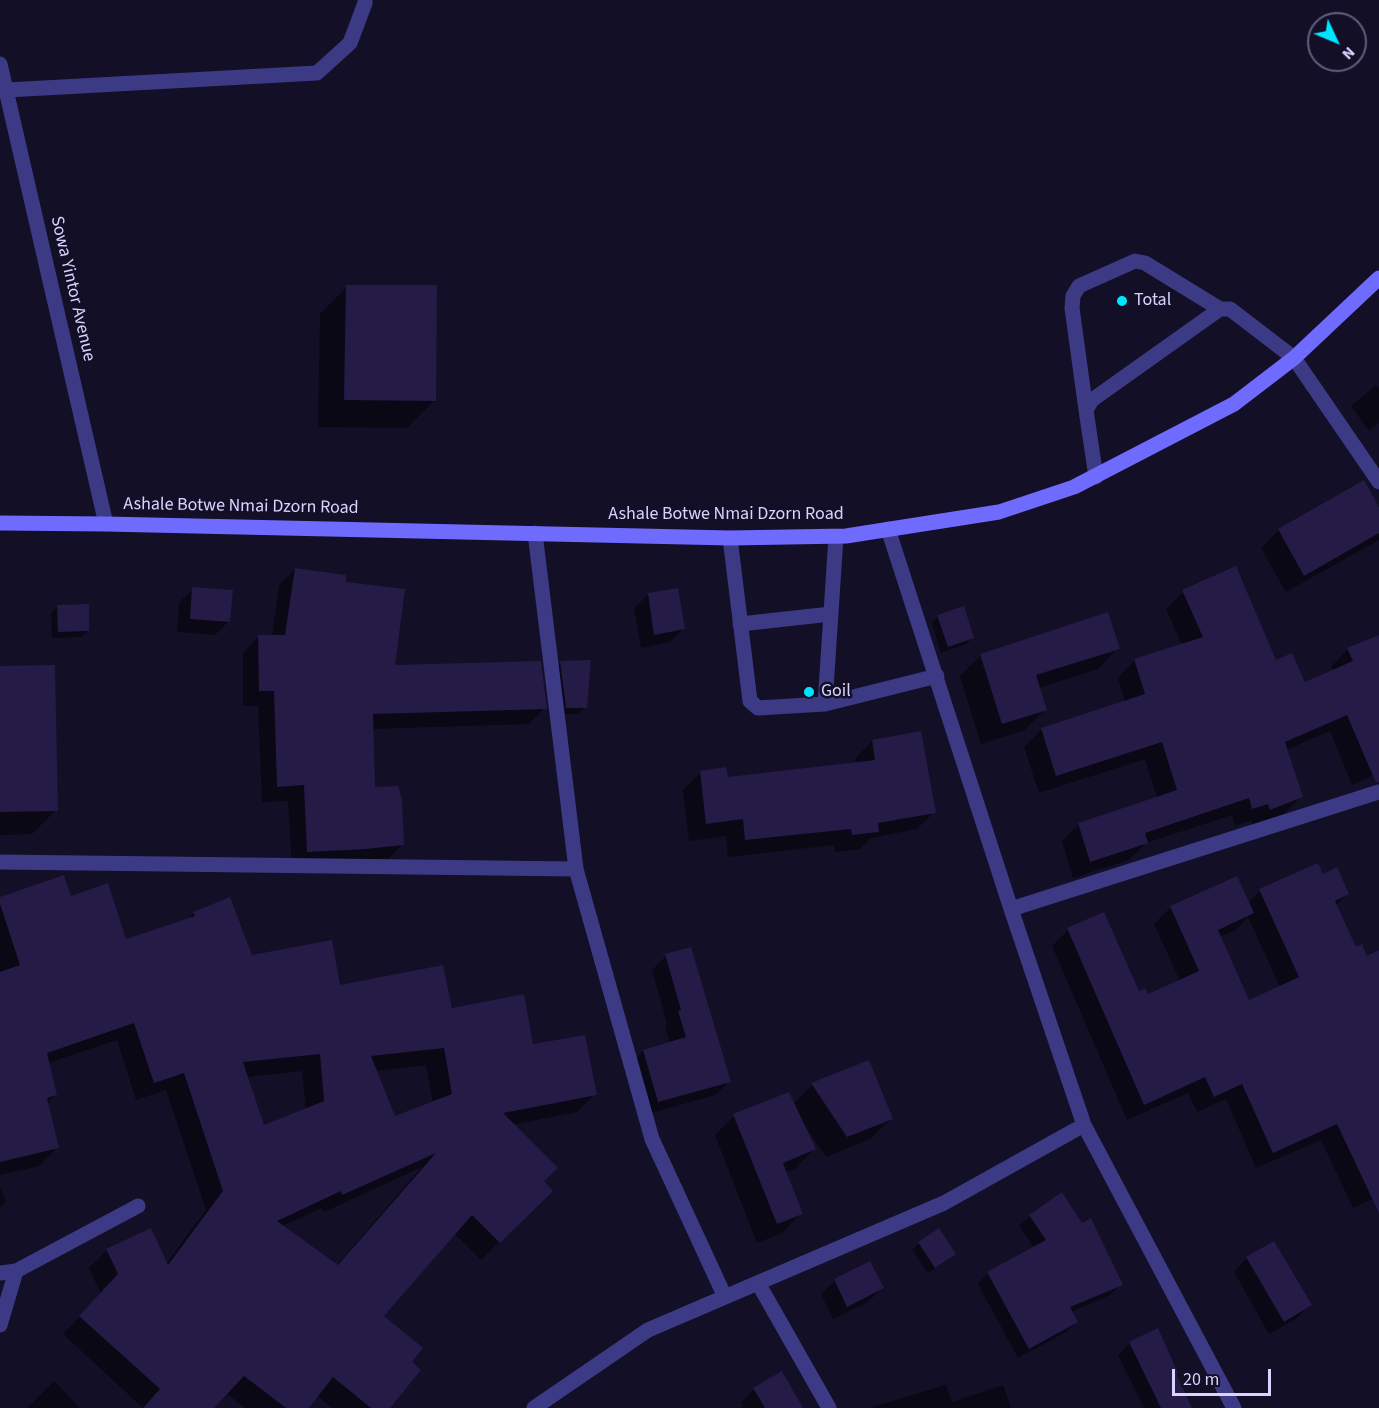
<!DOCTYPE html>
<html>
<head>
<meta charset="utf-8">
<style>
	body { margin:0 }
	#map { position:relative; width:1379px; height:1408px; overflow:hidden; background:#130f26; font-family:"Source Sans 3",sans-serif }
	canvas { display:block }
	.north { position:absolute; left:1307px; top:12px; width:60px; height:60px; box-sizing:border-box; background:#130f26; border:2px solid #625e7d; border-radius:50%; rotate:134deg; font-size:16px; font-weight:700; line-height:24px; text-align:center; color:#d9d4ff }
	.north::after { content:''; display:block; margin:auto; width:21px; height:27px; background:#00e5ff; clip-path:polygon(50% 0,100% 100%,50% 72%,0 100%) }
	.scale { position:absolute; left:1172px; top:1369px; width:99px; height:27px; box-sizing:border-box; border:3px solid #d9d4ff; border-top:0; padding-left:8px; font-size:18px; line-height:21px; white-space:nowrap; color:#d9d4ff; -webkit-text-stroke:4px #130f26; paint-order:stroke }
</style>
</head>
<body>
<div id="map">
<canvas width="1379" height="1408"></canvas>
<div class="north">N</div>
<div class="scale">20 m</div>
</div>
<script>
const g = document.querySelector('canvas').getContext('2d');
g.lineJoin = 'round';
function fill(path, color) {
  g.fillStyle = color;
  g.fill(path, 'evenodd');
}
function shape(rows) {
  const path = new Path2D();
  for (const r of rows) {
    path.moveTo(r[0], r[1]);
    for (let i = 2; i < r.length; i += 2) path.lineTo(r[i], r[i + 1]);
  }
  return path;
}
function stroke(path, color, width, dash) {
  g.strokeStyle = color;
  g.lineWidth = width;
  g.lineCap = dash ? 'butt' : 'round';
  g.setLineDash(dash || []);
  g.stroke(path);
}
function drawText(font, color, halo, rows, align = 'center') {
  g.font = font + ' "Source Sans 3",sans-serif';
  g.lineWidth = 5;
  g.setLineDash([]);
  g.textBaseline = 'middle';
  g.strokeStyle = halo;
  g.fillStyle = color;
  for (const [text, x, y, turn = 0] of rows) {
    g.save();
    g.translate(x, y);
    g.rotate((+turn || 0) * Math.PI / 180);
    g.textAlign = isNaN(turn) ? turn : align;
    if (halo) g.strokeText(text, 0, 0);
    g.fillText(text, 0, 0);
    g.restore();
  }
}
fill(shape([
	[347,287,434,401,407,428,318,427,320,314],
	[1376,385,1379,388,1379,423,1369,431,1351,406],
	[1363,482,1377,507,1379,505,1379,540,1286,592,1261,548,1279,530],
	[295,569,344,583,394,667,545,708,529,724,372,729,374,789,402,845,386,861,292,867,288,801,262,802,258,706,243,706,243,653,258,637,272,636,279,585],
	[193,589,229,621,215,635,177,632,179,602],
	[1183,592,1304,684,1333,671,1331,667,1348,649,1379,636,1379,773,1352,785,1330,731,1286,750,1301,797,1284,814,1253,826,1251,820,1235,826,1232,815,1146,843,1129,860,1073,878,1062,841,1079,824,1157,798,1145,759,1039,793,1024,747,1042,729,1125,702,1118,678,1135,660,1182,645,1166,609],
	[648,595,684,628,670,642,641,648,634,608],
	[58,606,88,631,81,637,52,638,51,613],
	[938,616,972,638,966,644,941,653,932,623],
	[1118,648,1098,669,1039,688,1045,709,1025,730,981,744,960,676,981,655],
	[561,662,585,707,578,714,560,714,555,669],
	[0,668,56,810,32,834,0,835],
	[872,741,934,812,917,829,871,838,860,849,835,852,834,845,728,857,726,836,689,841,683,790,701,772,726,779,856,764,855,759],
	[1322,876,1347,894,1336,905,1355,949,1366,958,1379,952,1379,1196,1353,1208,1321,1140,1256,1168,1226,1099,1197,1112,1188,1093,1127,1120,1052,946,1068,930,1138,993,1147,996,1180,981,1154,924,1171,907,1248,903,1260,891],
	[1248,917,1280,987,1248,1002,1219,937,1236,930],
	[0,898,70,898,125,941,186,921,194,913,251,956,339,987,450,1010,532,1046,595,1094,577,1112,512,1125,542,1181,551,1190,481,1260,454,1233,381,1316,409,1362,388,1408,332,1408,317,1396,307,1408,245,1408,226,1393,212,1408,143,1408,63,1334,101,1294,89,1268,107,1250,166,1264,206,1210,166,1090,136,1100,117,1040,48,1063,55,1095,47,1103,57,1148,39,1166,0,1175],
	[426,1065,433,1103,394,1118,375,1071],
	[302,1071,306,1110,263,1127,246,1077],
	[422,1167,336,1266,282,1226,322,1208,324,1212],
	[666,956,729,1082,715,1095,644,1115,630,1065,643,1051,670,1043,665,1026,667,1023,652,970],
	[812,1085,891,1119,870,1139,826,1157,804,1124,803,1125,814,1149,795,1169,785,1172,801,1214,782,1233,757,1243,715,1135,734,1116,793,1104],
	[0,1187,6,1202,0,1208],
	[1030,1216,1121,1284,1110,1295,1071,1312,1076,1322,1066,1332,1018,1358,978,1284,988,1273,1034,1248,1019,1226],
	[919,1243,954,1254,948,1260,928,1273,912,1250],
	[1247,1258,1310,1305,1296,1319,1269,1334,1234,1272],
	[835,1281,882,1288,868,1302,833,1319,821,1294],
	[1130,1343,1175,1375,1190,1408,1144,1408,1118,1355],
	[54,1381,80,1408,27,1408],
	[946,1385,952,1402,1003,1385,1011,1408,869,1408],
	[754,1389,801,1408,740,1408,743,1406,741,1403]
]), '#0007');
fill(shape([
	[346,285,437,285,436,401,344,400],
	[1364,480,1379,507,1379,533,1304,576,1278,529],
	[1236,566,1276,660,1292,653,1305,682,1353,661,1347,648,1379,635,1379,782,1376,783,1347,715,1285,742,1303,797,1270,810,1268,804,1252,809,1249,798,1145,833,1148,843,1090,862,1078,823,1177,790,1162,742,1056,776,1041,728,1145,694,1134,659,1203,637,1182,590],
	[295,568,346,575,346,582,405,589,395,665,541,661,547,709,373,714,375,787,398,786,402,799,404,845,366,849,307,852,304,785,277,787,274,691,259,691,258,635,285,635],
	[192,587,233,590,230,622,190,619],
	[678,588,685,629,654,635,648,593],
	[89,604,89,631,58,632,57,605],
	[964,606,974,638,948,647,937,615],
	[1108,612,1120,649,1036,675,1047,710,1002,724,980,654],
	[591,660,587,708,566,708,560,661],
	[55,665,58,811,0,812,0,666],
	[921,731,936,813,878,823,879,832,852,835,851,829,745,840,743,819,706,824,700,771,726,767,728,777,875,760,872,740],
	[1318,863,1323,874,1337,867,1349,894,1335,901,1356,947,1362,944,1367,956,1379,950,1379,1213,1337,1124,1273,1153,1242,1084,1214,1097,1205,1077,1144,1105,1067,928,1104,912,1139,991,1145,988,1148,994,1199,971,1170,906,1237,876,1254,913,1218,930,1249,1000,1299,977,1259,889],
	[64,875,71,896,108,883,126,939,195,916,193,912,230,897,252,955,332,940,340,985,443,965,452,1008,524,994,533,1044,585,1035,597,1095,503,1113,558,1168,544,1181,553,1191,500,1243,472,1215,384,1316,423,1348,412,1362,421,1370,390,1408,371,1408,333,1377,309,1408,286,1408,244,1376,214,1408,143,1408,160,1389,79,1316,118,1274,106,1249,151,1228,168,1265,223,1191,184,1073,154,1083,134,1023,47,1053,57,1095,47,1098,59,1148,0,1162,0,972,20,965,0,904,0,897],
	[444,1048,452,1094,395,1116,371,1056],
	[320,1054,324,1101,264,1125,243,1062],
	[436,1153,338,1265,277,1221,341,1191,342,1195],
	[691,947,731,1082,658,1102,643,1050,686,1037,678,1011,681,1010,665,954],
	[869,1060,893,1119,847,1137,811,1083],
	[789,1092,816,1149,783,1163,803,1214,777,1224,733,1114],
	[1062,1192,1082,1223,1091,1218,1123,1285,1070,1307,1078,1322,1029,1349,987,1272,1046,1240,1029,1215],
	[939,1228,956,1254,935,1268,918,1242],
	[1274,1241,1312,1305,1284,1322,1246,1257],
	[870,1261,884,1288,847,1307,834,1279],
	[1158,1328,1178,1373,1176,1374,1192,1408,1161,1408,1129,1342],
	[782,1371,803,1408,765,1408,753,1388]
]), '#241b47');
stroke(shape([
	[1086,410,1072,308,1073,296,1079,286,1135,261,1145,263,1220,309],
	[1096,477,1086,410,1092,400,1220,309,1230,309,1294,358],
	[730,538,750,701,758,708,825,704,836,537],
	[740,624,831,614],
	[825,704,937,676]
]), '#3d3a85', 15);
stroke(shape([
	[0,64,106,524],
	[7,90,317,73,350,43,365,3,365,0],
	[1294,358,1379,482],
	[888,529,1011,909,1084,1125,1234,1408],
	[535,533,576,869,652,1139,725,1297],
	[0,862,576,869],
	[1011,909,1379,792],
	[0,1273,16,1271,138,1206],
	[758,1283,829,1408],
	[0,1325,16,1271],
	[534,1408,648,1330,944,1203,1084,1125]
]), '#3d3a85', 15);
stroke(shape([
	[0,523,106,524,730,538,846,536,999,512,1074,487,1234,404,1294,358,1379,278]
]), '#6f6bff', 15);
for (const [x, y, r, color] of [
	[1122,301,6,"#00e5ff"],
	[809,692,6,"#00e5ff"]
]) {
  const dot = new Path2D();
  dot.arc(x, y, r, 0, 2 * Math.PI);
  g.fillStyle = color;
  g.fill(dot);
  stroke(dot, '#130f26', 2);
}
drawText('18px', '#d9d4ff', '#130f26', [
	["Sowa Yintor Avenue",72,289,77],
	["Ashale Botwe Nmai Dzorn Road",241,507,1],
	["Ashale Botwe Nmai Dzorn Road",726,515]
]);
drawText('18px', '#d9d4ff', '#130f26', [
	["Total",1134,301],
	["Goil",821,692]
], 'left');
</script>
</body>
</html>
